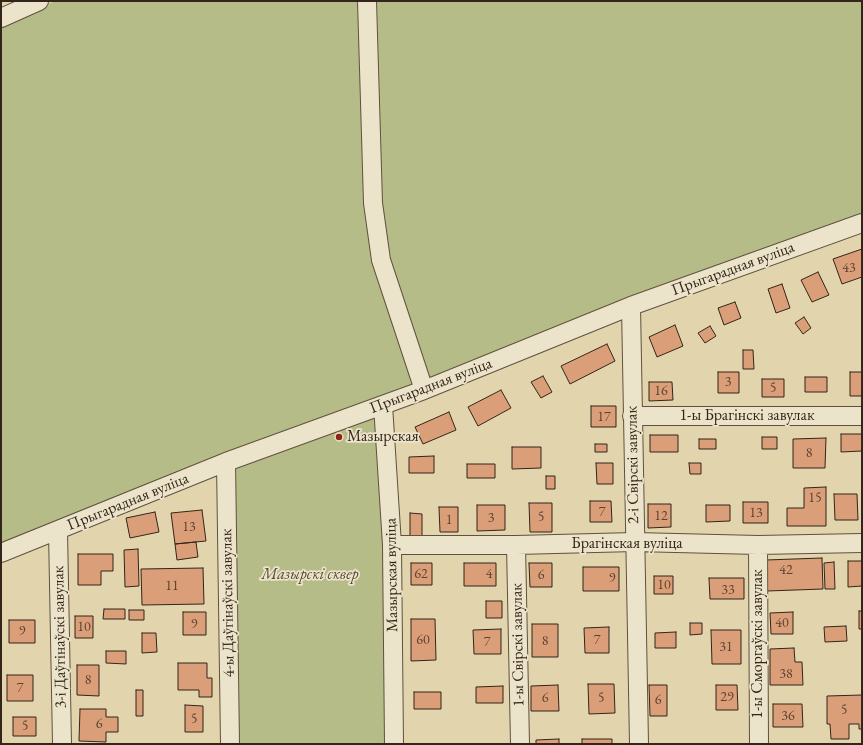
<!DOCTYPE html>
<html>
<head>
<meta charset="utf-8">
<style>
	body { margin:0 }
	#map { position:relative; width:863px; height:745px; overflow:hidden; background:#e2d5ad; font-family:"EB Garamond",serif }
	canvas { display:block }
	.frame { position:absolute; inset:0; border:2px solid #332519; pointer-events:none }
</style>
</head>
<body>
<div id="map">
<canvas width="863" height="745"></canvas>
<div class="frame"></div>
</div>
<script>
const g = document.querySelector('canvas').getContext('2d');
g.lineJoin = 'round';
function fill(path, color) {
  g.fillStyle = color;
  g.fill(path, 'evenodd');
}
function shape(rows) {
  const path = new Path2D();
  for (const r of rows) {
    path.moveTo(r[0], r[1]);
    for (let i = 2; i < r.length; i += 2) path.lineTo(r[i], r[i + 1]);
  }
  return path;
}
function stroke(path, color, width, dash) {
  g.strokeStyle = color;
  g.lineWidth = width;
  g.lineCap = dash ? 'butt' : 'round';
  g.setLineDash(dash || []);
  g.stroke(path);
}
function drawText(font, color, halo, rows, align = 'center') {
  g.font = font + ' "EB Garamond",serif';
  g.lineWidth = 3.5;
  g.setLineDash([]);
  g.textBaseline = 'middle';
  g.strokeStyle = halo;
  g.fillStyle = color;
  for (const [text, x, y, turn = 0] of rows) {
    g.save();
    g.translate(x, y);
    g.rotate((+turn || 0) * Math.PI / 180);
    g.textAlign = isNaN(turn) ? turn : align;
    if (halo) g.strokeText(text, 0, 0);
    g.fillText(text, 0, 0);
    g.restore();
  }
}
fill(shape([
	[56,1,862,1,862,222,1,551,1,22],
	[383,405,394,744,230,744,226,462]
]), '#b6bc88');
const building = shape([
	[862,249,862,277,842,284,833,259,862,249],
	[818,272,829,295,812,302,801,280,818,272],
	[782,284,790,308,776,313,768,289,782,284],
	[735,302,741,318,724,325,718,308,735,302],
	[804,317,811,328,803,334,795,323,804,317],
	[675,325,683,346,657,357,649,337,675,325],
	[710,326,716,336,705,343,698,333,710,326],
	[607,344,615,361,570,384,561,366,607,344],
	[743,350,753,350,754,369,743,369,743,350],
	[718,372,739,372,739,393,718,393,718,372],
	[850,372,862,372,862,396,850,396,850,372],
	[543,376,552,392,541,398,531,382,543,376],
	[805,377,827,377,827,392,805,392,805,377],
	[762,379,784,379,784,397,762,397,762,379],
	[649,382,672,382,673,400,649,401,649,382],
	[501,390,511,408,478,426,468,407,501,390],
	[591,406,616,406,616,427,591,427,591,406],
	[449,412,456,430,423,444,415,427,449,412],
	[841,434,862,434,862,451,841,452,841,434],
	[650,435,678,435,678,452,650,452,650,435],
	[762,437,777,437,777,449,762,449,762,437],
	[826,438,825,468,793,468,793,439,826,438],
	[699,439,716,439,716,449,699,449,699,439],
	[595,444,607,444,607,452,595,452,595,444],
	[512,447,541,447,541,468,512,469,512,447],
	[434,456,434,473,409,473,409,457,434,456],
	[596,463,613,463,613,484,597,484,596,463],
	[689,463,701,463,701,474,690,474,689,463],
	[467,464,495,464,495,478,467,478,467,464],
	[546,476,555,476,555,489,546,489,546,476],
	[826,487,826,526,787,526,787,508,804,508,804,488,826,487],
	[834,494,857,494,858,520,835,520,834,494],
	[590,501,611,501,612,522,590,522,590,501],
	[743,502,768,502,768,523,743,523,743,502],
	[529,503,552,503,552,532,530,532,529,503],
	[648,504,671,504,671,527,648,528,648,504],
	[477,505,505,505,505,530,477,531,477,505],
	[706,505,730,505,730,521,706,522,706,505],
	[439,507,458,507,458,532,440,532,439,507],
	[202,510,206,541,175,544,171,513,202,510],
	[155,512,159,532,130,538,126,518,155,512],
	[410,513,422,514,422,537,410,537,410,513],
	[196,542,198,557,177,560,175,544,196,542],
	[138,549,139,586,125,587,124,550,138,549],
	[78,554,113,554,113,571,101,571,101,585,78,585,78,554],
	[822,558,823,589,767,591,766,560,822,558],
	[848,561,862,561,862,586,848,587,848,561],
	[834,562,835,589,825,589,824,563,834,562],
	[411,563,432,563,432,585,411,585,411,563],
	[464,563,496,563,496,586,464,586,464,563],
	[529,563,552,563,552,587,530,587,529,563],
	[583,567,619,567,619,591,583,591,583,567],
	[203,568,204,604,142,605,141,569,203,568],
	[654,576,673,576,673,594,654,594,654,576],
	[709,578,744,578,744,599,710,599,709,578],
	[486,601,502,601,502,618,486,618,486,601],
	[104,609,125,609,125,619,103,619,104,609],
	[129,610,144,610,144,620,129,620,129,610],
	[859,611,862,611,862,629,859,629,859,611],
	[183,612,206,612,206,635,183,635,183,612],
	[793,612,793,634,771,634,770,613,793,612],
	[75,616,93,616,93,638,75,638,75,616],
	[411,619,435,619,436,660,411,661,411,619],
	[9,620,35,620,35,643,9,643,9,620],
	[690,623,702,623,702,634,690,635,690,623],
	[532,624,558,624,558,657,532,657,532,624],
	[846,626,847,641,825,642,824,627,846,626],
	[609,627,609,653,585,653,584,628,609,627],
	[501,629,501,654,474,654,473,630,501,629],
	[711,630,741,630,741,664,712,664,711,630],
	[676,632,676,648,655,648,655,633,676,632],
	[142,633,156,633,157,652,142,653,142,633],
	[794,648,795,662,802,662,803,685,770,685,770,649,794,648],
	[106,651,126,651,126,664,106,663,106,651],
	[178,663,207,663,207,678,212,678,212,697,199,697,199,690,178,690,178,663],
	[77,665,99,665,99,696,77,695,77,665],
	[7,675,33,675,33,701,7,701,7,675],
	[588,684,614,684,615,713,589,714,588,684],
	[558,685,559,711,531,711,531,686,558,685],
	[649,685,667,685,667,716,650,716,649,685],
	[716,685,737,685,738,710,716,710,716,685],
	[503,686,503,703,476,703,476,687,503,686],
	[136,690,143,690,143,716,136,716,136,690],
	[414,692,441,692,441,709,414,709,414,692],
	[862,695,862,729,859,729,859,724,849,724,849,739,831,739,830,724,827,724,827,696,862,695],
	[773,704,802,704,803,727,773,727,773,704],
	[185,705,203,706,203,732,185,732,185,705],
	[80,709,106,709,106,717,118,717,118,732,106,732,106,742,79,741,80,709],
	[13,717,36,717,36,736,13,736,13,717],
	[559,739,559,744,536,744,536,740,559,739],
	[582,739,612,739,612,744,582,744,582,739]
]);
fill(building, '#da9e78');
stroke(building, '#332519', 1);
const minor = shape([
	[367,1,373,203,381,260,424,390],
	[1,18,39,1],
	[631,306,639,744],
	[383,405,392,545,394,744],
	[632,416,862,416],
	[226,462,230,744],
	[58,531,62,744],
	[392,545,516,545,635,542,758,545,862,543],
	[516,545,520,744],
	[758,545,759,744],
	[1,553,226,462,424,390,631,306,862,223]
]);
stroke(minor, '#5f513e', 20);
stroke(minor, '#ece4ca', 18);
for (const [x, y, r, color] of [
	[339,437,4,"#8f2418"]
]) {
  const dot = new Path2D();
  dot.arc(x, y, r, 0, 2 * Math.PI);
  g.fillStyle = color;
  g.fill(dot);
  stroke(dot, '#ece4ca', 1.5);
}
drawText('14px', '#5d4331', null, [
	["43",849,268],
	["3",728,382],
	["5",773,388],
	["16",661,391],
	["17",604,417],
	["8",809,453],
	["15",815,498],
	["7",602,512],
	["13",756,513],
	["12",661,516],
	["5",541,517],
	["3",491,518],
	["1",449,520],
	["13",189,527],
	["42",786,570],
	["62",421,574],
	["4",489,574],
	["6",541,575],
	["9",612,578],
	["10",664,585],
	["11",172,586],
	["33",728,590],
	["40",782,623],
	["9",194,624],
	["10",84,627],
	["9",22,631],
	["60",423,640],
	["7",597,640],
	["8",545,641],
	["7",487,642],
	["31",726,647],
	["38",786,674],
	["8",88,680],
	["7",20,688],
	["29",727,697],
	["6",545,698],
	["5",601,698],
	["6",658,700],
	["5",844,710],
	["36",788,716],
	["5",194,719],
	["6",99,724],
	["5",25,726]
]);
drawText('16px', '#332519', '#ece4ca', [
	["Прыгарадная вуліца",733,269,-20],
	["Прыгарадная вуліца",431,386,-21],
	["1-ы Брагінскі завулак",747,416],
	["2-і Свірскі завулак",633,465,-91],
	["Прыгарадная вуліца",128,502,-22],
	["Брагінская вуліца",627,544],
	["Мазырская вуліца",392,575,-91],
	["4-ы Даўгінаўскі завулак",228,603,-91],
	["3-і Даўгінаўскі завулак",60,637,-91],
	["1-ы Сморгаўскі завулак",758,644,-90],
	["1-ы Свірскі завулак",518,645,-91]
]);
drawText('16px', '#332519', '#ece4ca', [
	["Мазырская",347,437]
], 'left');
drawText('italic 16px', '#544b35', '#ece4ca', [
	["Мазырскі сквер",310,575]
]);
</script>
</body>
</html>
